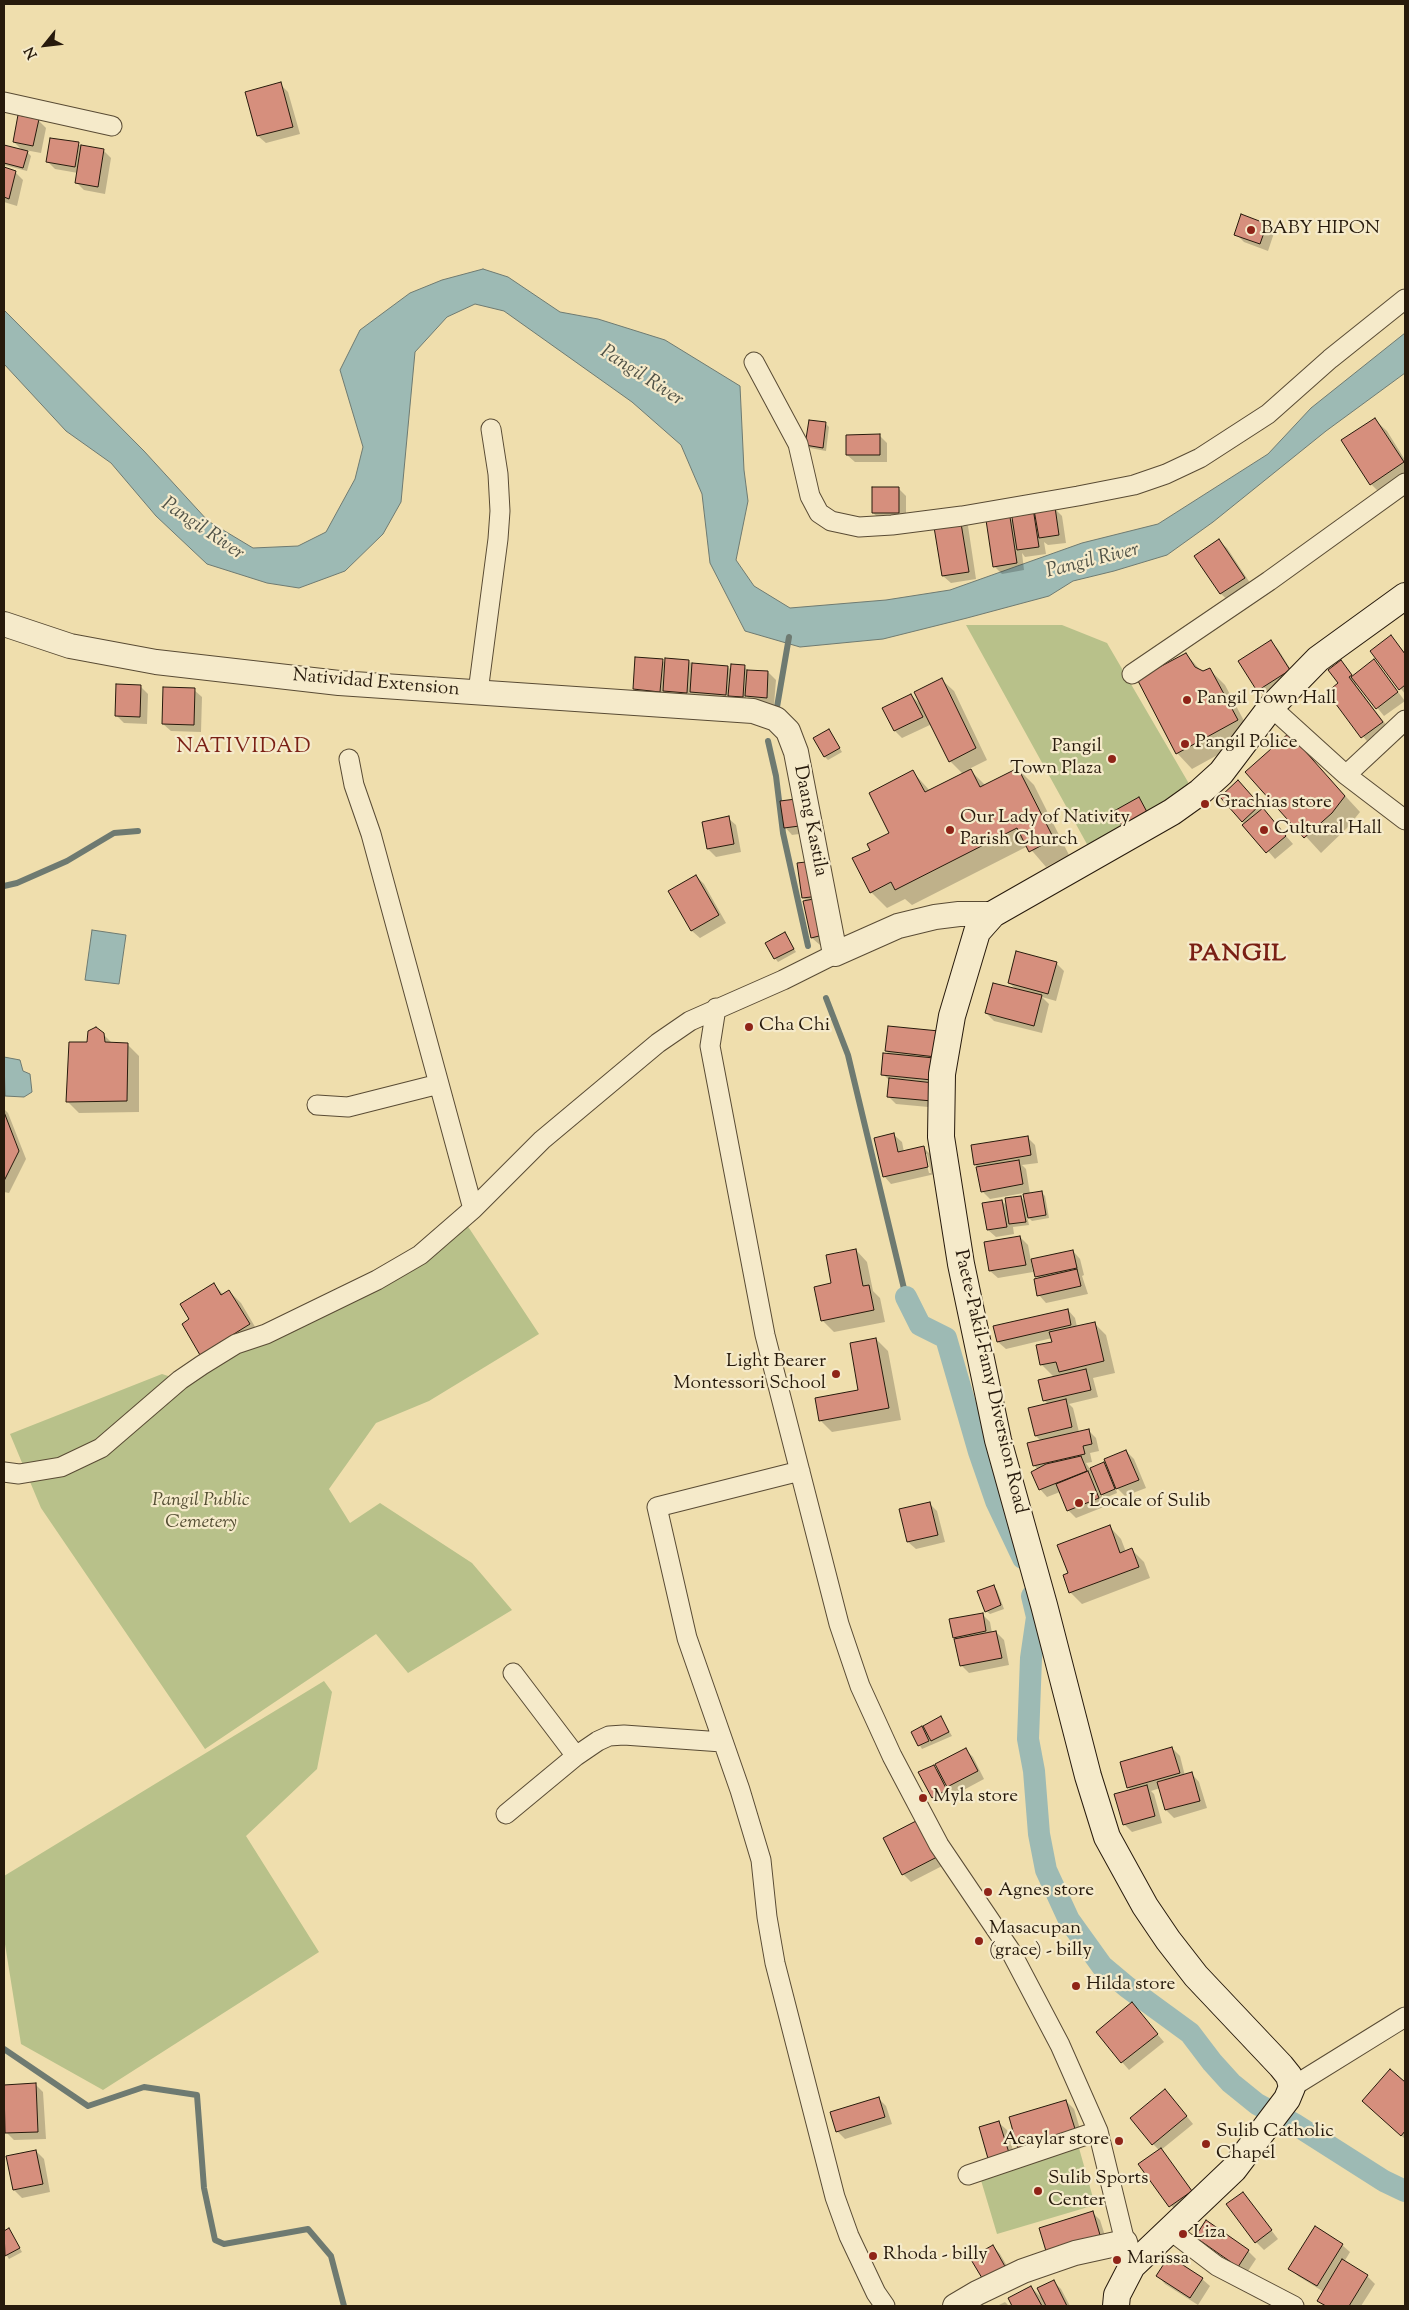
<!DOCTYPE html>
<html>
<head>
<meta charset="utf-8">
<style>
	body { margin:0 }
	#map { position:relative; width:1409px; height:2310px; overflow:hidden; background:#efdead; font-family:"Sorts Mill Goudy",serif }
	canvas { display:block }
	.frame { position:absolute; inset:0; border:5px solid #271a0c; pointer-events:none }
	.north { position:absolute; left:20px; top:20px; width:50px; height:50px; -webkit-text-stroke:4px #f5eaca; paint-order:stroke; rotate:241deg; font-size:14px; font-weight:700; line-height:20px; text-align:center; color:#271a0c }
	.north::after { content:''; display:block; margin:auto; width:18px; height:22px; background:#271a0c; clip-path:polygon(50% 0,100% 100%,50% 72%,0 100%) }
</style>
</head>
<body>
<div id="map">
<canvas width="1409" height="2310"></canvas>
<div class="frame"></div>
<div class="north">N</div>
</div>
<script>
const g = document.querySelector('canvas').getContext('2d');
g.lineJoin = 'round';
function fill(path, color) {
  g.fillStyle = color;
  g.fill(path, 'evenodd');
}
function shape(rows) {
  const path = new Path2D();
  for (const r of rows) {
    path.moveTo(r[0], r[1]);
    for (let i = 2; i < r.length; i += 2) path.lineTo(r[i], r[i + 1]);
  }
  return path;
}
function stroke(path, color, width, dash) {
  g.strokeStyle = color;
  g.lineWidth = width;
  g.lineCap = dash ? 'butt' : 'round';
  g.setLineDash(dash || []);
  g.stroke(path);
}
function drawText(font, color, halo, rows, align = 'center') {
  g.font = font + ' "Sorts Mill Goudy",serif';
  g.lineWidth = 4.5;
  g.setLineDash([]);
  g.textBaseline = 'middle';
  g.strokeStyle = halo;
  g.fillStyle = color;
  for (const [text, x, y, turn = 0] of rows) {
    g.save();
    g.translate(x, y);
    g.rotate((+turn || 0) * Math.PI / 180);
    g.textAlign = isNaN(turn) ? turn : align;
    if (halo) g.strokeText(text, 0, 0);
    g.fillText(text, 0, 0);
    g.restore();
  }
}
fill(shape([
	[966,625,1062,625,1107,643,1188,782,1187,790,1088,846],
	[467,1225,539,1334,429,1401,376,1423,329,1489,350,1523,380,1503,472,1563,512,1610,408,1673,376,1634,205,1749,41,1508,10,1434,162,1374,190,1383,246,1349,361,1295,387,1285],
	[324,1681,332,1692,317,1769,246,1836,319,1952,103,2090,21,2044,4,1938,4,1876],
	[1079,2148,1095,2205,997,2234,980,2177]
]), '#b8c18a');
const water = shape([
	[483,269,508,277,560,312,598,319,665,340,740,386,744,470,748,501,736,560,754,586,790,608,886,600,950,590,1082,543,1158,524,1268,454,1311,408,1405,333,1405,373,1326,431,1213,522,1167,555,1114,571,1073,581,1049,596,967,618,883,639,800,647,745,631,710,563,702,494,681,445,632,402,504,311,475,304,447,317,415,352,401,502,383,534,345,571,299,588,267,583,207,564,156,516,111,463,66,431,4,364,4,310,144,451,208,521,253,548,298,546,326,532,355,479,363,447,340,370,360,330,410,293,442,280,483,269],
	[92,930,126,935,119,984,85,980,92,930],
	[4,1057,20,1060,23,1071,30,1074,32,1092,24,1097,5,1096,4,1057]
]);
fill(water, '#9dbab4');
stroke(water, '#6e7a71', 1);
fill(shape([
	[280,84,288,92,300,134,266,143,258,136,247,93],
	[38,120,46,128,41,153,25,150,31,156,27,171,4,165,4,146,23,151,14,142],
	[51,139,103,150,111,158,105,194,84,190,77,183,78,173,55,169,47,161],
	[4,169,15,172,23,180,17,206,4,202],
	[1242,216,1267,226,1274,233,1268,251,1244,242,1236,234],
	[1375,420,1387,431,1405,460,1405,481,1383,496,1371,484],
	[826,424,829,427,826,451,810,448,807,444],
	[880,436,887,443,887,462,855,462,847,455],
	[898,488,906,496,906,520,881,520,873,513],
	[1054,508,1062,516,1066,543,1048,545,1044,542,1046,554,1025,557,1022,553,1024,570,1002,574,994,566,1010,518,1014,522,1012,512],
	[960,518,968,526,976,579,951,583,943,576],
	[1219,541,1227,548,1252,586,1229,601,1221,594,1196,556],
	[1391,637,1405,653,1405,694,1372,651],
	[1271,642,1278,649,1296,678,1265,698,1258,690],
	[1186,654,1203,673,1209,669,1225,685,1252,736,1192,769,1177,753],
	[662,660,666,664,689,661,692,664,728,667,732,671,744,666,748,671,768,672,776,680,774,705,754,703,746,696,746,700,642,697,634,689],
	[1374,661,1405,701,1384,716,1358,684,1356,685,1390,730,1370,745,1328,692,1340,684,1341,662,1353,676],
	[942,680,954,691,987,760,969,769,986,786,1018,769,1034,785,1069,855,1046,867,1028,846,912,905,905,899,887,908,871,892,871,850,891,833,913,772,930,791,963,774,950,761,932,724,902,738,895,731,911,695,923,707],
	[140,686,148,694,147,724,124,723,117,716],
	[194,690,202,697,201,732,171,731,163,724],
	[829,731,842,752,828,760,825,757],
	[1304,751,1360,812,1347,828,1321,853,1247,772],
	[1245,789,1293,844,1275,859,1221,797],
	[782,802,814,832,792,835,785,827],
	[728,818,736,825,741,852,716,857,708,849,703,823],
	[798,864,834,942,820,945,812,938,807,901,803,898],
	[696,876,704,884,726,923,700,938,692,931,670,891],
	[785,934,796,952,778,962,775,958],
	[1056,963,1064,971,1056,1001,1042,997,1049,1004,1042,1033,994,1021,986,1013,1017,990,1009,983],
	[938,1032,939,1108,896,1104,888,1096,890,1081,883,1074,890,1055,886,1051],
	[103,1034,113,1044,127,1044,139,1056,139,1112,79,1113,67,1101,88,1043],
	[4,1109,8,1113,26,1159,9,1193,4,1192],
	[894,1135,902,1142,904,1152,923,1147,931,1155,935,1174,891,1184,884,1176],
	[924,1154,927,1154,931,1173,929,1173],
	[1027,1137,1035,1145,1038,1163,1022,1165,1026,1169,1030,1194,1041,1192,1045,1196,1049,1218,1032,1221,1027,1216,1029,1225,1013,1227,1014,1234,996,1237,988,1230,1002,1201,1008,1207,1021,1197,1026,1202,1024,1193,990,1199,982,1191,978,1167,975,1164],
	[1020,1237,1028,1245,1031,1261,1073,1251,1080,1259,1084,1275,1082,1276,1088,1294,1046,1303,1039,1295,1039,1279,1033,1261,1031,1261,1033,1272,998,1278,990,1271],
	[856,1250,867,1262,873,1291,880,1298,885,1322,834,1332,822,1320,833,1284],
	[214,1285,224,1295,229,1291,241,1303,261,1337,213,1366,201,1354,191,1320],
	[1068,1310,1075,1318,1077,1327,1094,1323,1106,1335,1115,1373,1093,1378,1098,1397,1069,1404,1073,1408,1079,1432,1088,1430,1096,1438,1099,1451,1090,1453,1092,1462,1086,1463,1090,1469,1104,1463,1109,1469,1126,1451,1134,1459,1146,1488,1125,1496,1115,1486,1117,1493,1105,1498,1100,1492,1106,1506,1076,1518,1068,1510,1060,1492,1047,1497,1040,1489,1038,1470,1034,1465,1041,1441,1036,1436,1048,1404,1044,1400,1055,1378,1041,1364,1053,1343,1052,1338,1006,1349,998,1342],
	[876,1339,888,1351,901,1420,832,1432,820,1420,860,1391],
	[930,1504,937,1511,945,1542,916,1549,908,1542],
	[1110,1527,1121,1539,1126,1552,1132,1550,1144,1562,1150,1578,1082,1604,1070,1592,1070,1573],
	[993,1587,997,1590,1004,1609,990,1614,986,1611],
	[982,1614,990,1622,992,1633,996,1632,1004,1640,1009,1665,969,1673,961,1665,954,1637],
	[941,1718,952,1736,922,1749,912,1732],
	[1172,1748,1180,1756,1185,1776,1192,1774,1199,1782,1207,1808,1174,1818,1166,1810,1160,1788,1151,1791,1154,1794,1162,1823,1132,1832,1124,1824,1132,1791,1128,1787],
	[965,1749,973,1757,984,1779,956,1794,944,1783,949,1794,936,1801,933,1797,933,1766,941,1773],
	[925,1830,944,1865,911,1882,903,1874],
	[1132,2004,1164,2042,1129,2070,1122,2062],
	[1390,2071,1405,2084,1405,2139,1363,2101],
	[36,2085,43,2092,46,2139,14,2140,7,2133],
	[878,2098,886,2106,892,2124,845,2139,837,2131],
	[1172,2098,1193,2124,1161,2150,1198,2199,1178,2214,1140,2164,1159,2150,1153,2144],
	[1066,2101,1074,2109,1083,2139,1027,2156],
	[999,2123,1007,2130,1017,2164,981,2128],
	[36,2151,44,2159,50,2192,22,2198,14,2190,8,2157],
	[1243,2193,1278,2239,1264,2250,1256,2242],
	[1093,2213,1100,2220,1107,2242,1055,2258],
	[9,2230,22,2252,9,2259,4,2251,4,2233],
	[1196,2237,1248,2251,1256,2259,1246,2274],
	[1342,2245,1350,2252,1344,2262,1367,2276,1375,2284,1361,2306,1325,2306,1319,2300,1324,2292,1298,2276,1290,2268],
	[993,2246,1000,2254,1014,2278,972,2258],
	[1158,2276,1202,2279,1210,2286,1198,2305,1165,2284],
	[1053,2281,1061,2289,1070,2306,1014,2306,1010,2298,1031,2287,1043,2299],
	[1005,2302,1009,2306,997,2306]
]), '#0003');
stroke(shape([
	[777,707,789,637],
	[768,741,776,776,783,833,808,946],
	[4,886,17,883,67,861,114,833,138,831],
	[826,998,848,1055,906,1297],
	[4,2049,88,2106,144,2087,197,2095,204,2188,215,2240,224,2244,308,2229,331,2256,344,2306]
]), '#6e7a71', 6);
stroke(shape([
	[906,1297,920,1325,946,1338,979,1452,996,1501,1023,1558],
	[1032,1596,1037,1617,1031,1658,1028,1739,1034,1771,1039,1834,1046,1870,1069,1920,1102,1966,1127,1987,1190,2033,1212,2062,1231,2083,1257,2104,1296,2125,1384,2181,1405,2191]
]), '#9dbab4', 22);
const building = shape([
	[281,82,293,127,257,136,245,92,281,82],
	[18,115,39,119,33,146,13,142,18,115],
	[50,138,79,142,75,167,46,162,50,138],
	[4,145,28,151,23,168,4,163,4,145],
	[81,145,104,149,98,187,75,183,81,145],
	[4,167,16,171,9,199,4,197,4,167],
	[1241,214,1267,224,1260,244,1234,235,1241,214],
	[1375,418,1404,462,1370,485,1341,440,1375,418],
	[809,420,826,422,823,448,805,445,809,420],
	[880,434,880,455,846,455,846,435,880,434],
	[872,487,899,487,899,513,872,513,872,487],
	[1055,507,1059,535,1039,538,1034,510,1055,507],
	[1033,508,1039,547,1017,550,1011,511,1033,508],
	[960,517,969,572,942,576,933,521,960,517],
	[1010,517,1017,563,993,567,986,520,1010,517],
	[1219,539,1245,578,1220,594,1194,556,1219,539],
	[1391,635,1405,654,1405,685,1399,690,1370,651,1391,635],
	[1271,640,1290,670,1257,691,1238,661,1271,640],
	[1186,653,1195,667,1203,671,1210,668,1238,720,1176,754,1137,679,1186,653],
	[635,657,663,659,660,692,633,689,635,657],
	[665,658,689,660,687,693,663,691,665,658],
	[1374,659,1398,692,1376,709,1351,677,1374,659],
	[1341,660,1352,675,1349,677,1383,722,1361,738,1327,692,1338,683,1328,670,1341,660],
	[692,663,728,666,726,695,690,692,692,663],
	[731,664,745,665,743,697,728,696,731,664],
	[747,670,768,671,767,698,745,696,747,670],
	[942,678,976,748,949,762,914,692,942,678],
	[116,684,141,685,140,717,115,716,116,684],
	[163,687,195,688,194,725,162,724,163,687],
	[911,694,923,717,894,731,882,708,911,694],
	[829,729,840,748,824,757,813,738,829,729],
	[1289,733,1345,796,1332,813,1304,838,1245,772,1289,733],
	[1018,768,1054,839,1029,852,1017,828,895,890,891,882,870,893,852,858,870,850,867,844,889,833,869,793,913,770,925,792,971,769,980,787,1018,768],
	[1238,780,1260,805,1242,822,1220,797,1238,780],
	[1139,797,1147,812,1122,826,1114,811,1139,797],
	[804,798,807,825,784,828,780,801,804,798],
	[1263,808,1286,836,1266,853,1242,825,1263,808],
	[729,816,734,844,707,849,702,822,729,816],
	[815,861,820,896,802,898,797,863,815,861],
	[696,875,719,915,691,931,668,891,696,875],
	[819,898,827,934,811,938,803,901,819,898],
	[785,932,794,949,774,959,765,943,785,932],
	[1016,951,1057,962,1048,994,1008,983,1016,951],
	[993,983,1042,995,1034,1026,985,1013,993,983],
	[888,1026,939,1031,936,1057,885,1051,888,1026],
	[96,1027,104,1033,105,1042,128,1043,127,1101,66,1102,69,1042,87,1042,88,1031,96,1027],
	[883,1053,934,1058,932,1080,881,1075,883,1053],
	[889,1078,934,1083,932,1101,887,1097,889,1078],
	[4,1112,19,1151,4,1181,4,1112],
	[894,1133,898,1152,924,1146,928,1167,883,1177,874,1138,894,1133],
	[1028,1136,1031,1155,974,1165,971,1145,1028,1136],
	[1019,1160,1023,1184,981,1192,976,1167,1019,1160],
	[1042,1191,1046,1215,1028,1218,1023,1194,1042,1191],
	[1021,1196,1026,1222,1009,1224,1005,1198,1021,1196],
	[1002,1200,1007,1227,987,1230,982,1203,1002,1200],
	[1020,1236,1026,1265,989,1271,984,1242,1020,1236],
	[856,1249,863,1286,869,1285,874,1310,821,1321,814,1287,831,1283,826,1255,856,1249],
	[1073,1250,1077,1268,1035,1277,1031,1259,1073,1250],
	[1077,1269,1081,1286,1037,1296,1034,1279,1077,1269],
	[214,1283,221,1295,229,1290,250,1324,200,1355,182,1324,189,1319,180,1304,214,1283],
	[1068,1309,1071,1325,997,1342,993,1326,1068,1309],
	[1095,1322,1104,1361,1059,1372,1056,1362,1040,1365,1036,1345,1052,1342,1049,1332,1095,1322],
	[876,1338,889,1408,819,1421,815,1398,858,1390,850,1343,876,1338],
	[1086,1369,1091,1390,1043,1401,1038,1380,1086,1369],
	[1066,1399,1072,1427,1035,1436,1028,1408,1066,1399],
	[1089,1429,1092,1444,1083,1446,1085,1454,1033,1466,1027,1443,1089,1429],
	[1126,1450,1139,1480,1116,1489,1104,1459,1126,1450],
	[1081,1456,1087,1471,1039,1490,1031,1472,1046,1464,1081,1456],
	[1104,1462,1115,1489,1101,1495,1090,1468,1104,1462],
	[1088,1471,1099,1498,1067,1511,1056,1484,1088,1471],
	[930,1502,938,1535,907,1542,899,1509,930,1502],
	[1110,1525,1120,1553,1132,1548,1139,1567,1069,1593,1063,1575,1068,1573,1057,1545,1110,1525],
	[994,1585,1001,1605,985,1612,977,1591,994,1585],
	[983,1613,986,1631,953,1638,949,1619,983,1613],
	[996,1631,1002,1658,960,1666,954,1639,996,1631],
	[941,1716,949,1732,931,1741,923,1726,941,1716],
	[922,1726,929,1741,918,1746,911,1732,922,1726],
	[1172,1747,1180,1773,1127,1788,1120,1762,1172,1747],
	[966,1748,978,1771,947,1787,935,1764,966,1748],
	[934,1765,947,1790,932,1798,918,1772,934,1765],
	[1192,1772,1200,1801,1165,1810,1157,1782,1192,1772],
	[1147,1785,1155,1816,1123,1825,1114,1794,1147,1785],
	[918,1820,937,1857,902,1875,883,1838,918,1820],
	[1132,2002,1158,2034,1121,2063,1096,2032,1132,2002],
	[1390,2069,1405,2082,1405,2131,1401,2136,1362,2101,1390,2069],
	[36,2083,38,2132,5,2133,4,2085,36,2083],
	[1165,2089,1187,2116,1152,2145,1130,2118,1165,2089],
	[879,2097,885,2117,836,2132,830,2112,879,2097],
	[1066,2100,1076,2132,1018,2149,1009,2117,1066,2100],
	[999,2121,1010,2156,989,2162,979,2127,999,2121],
	[1161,2148,1192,2191,1169,2207,1138,2164,1161,2148],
	[36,2150,43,2184,13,2190,6,2156,36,2150],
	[1243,2192,1272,2230,1255,2243,1226,2204,1243,2192],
	[1093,2211,1100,2235,1046,2251,1039,2228,1093,2211],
	[1206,2220,1249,2250,1238,2267,1195,2237,1206,2220],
	[1315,2226,1343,2244,1317,2286,1288,2269,1315,2226],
	[9,2228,20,2248,5,2256,4,2231,9,2228],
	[993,2245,1007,2270,985,2283,970,2258,993,2245],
	[1169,2256,1203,2278,1190,2298,1156,2276,1169,2256],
	[1342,2259,1368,2275,1349,2306,1326,2306,1317,2301,1342,2259],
	[1054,2280,1067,2306,1046,2306,1037,2288,1054,2280],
	[1031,2286,1042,2306,1012,2306,1008,2298,1031,2286]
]);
fill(building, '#d68f7d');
stroke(building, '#271a0c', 1);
const minor = shape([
	[4,102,112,126],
	[754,362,798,444,810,496,819,513,831,521,859,527,892,525,962,516,1078,496,1134,485,1166,474,1200,458,1268,414,1330,359,1405,299],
	[1132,674,1269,581,1405,483],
	[478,692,498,539,500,511,498,474,491,429],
	[1271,707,1346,775,1405,820],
	[349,759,354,785,371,834,473,1209],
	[1346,775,1405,720],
	[716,1008,710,1046,765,1335,839,1624,860,1686,892,1756,939,1845,1010,1950,1060,2045,1098,2131,1125,2242],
	[317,1105,348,1107,439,1084],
	[800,1471,657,1507,687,1638,740,1790,761,1860,767,1917,775,1963,835,2197,849,2236,876,2293,885,2306],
	[4,1472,19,1474,61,1467,101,1448,180,1380,202,1365,236,1344,266,1334,377,1280,420,1255,473,1209,542,1140,658,1043,690,1021,783,980,835,954],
	[513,1673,576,1756],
	[506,1814,576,1756,598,1741,609,1736,624,1735,722,1742],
	[1292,2087,1405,2017],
	[968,2175,1098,2131],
	[1171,2231,1217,2266,1294,2306]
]);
const tertiary = shape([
	[4,624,70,646,156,662,339,683,753,711,776,719,788,731,796,752,835,954,898,926,935,917,959,914,993,914],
	[955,2306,977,2293,1023,2271,1075,2253,1125,2242,1132,2266]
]);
const secondary = shape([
	[1116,2306,1117,2295,1132,2266,1234,2169,1287,2099,1292,2087,1289,2076,1281,2066,1196,1976,1168,1940,1145,1906,1107,1837,1088,1776,1044,1605,998,1440,961,1264,941,1137,942,1074,952,1016,977,932,993,914,1172,812,1200,792,1221,773,1271,707,1318,659,1405,596]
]);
stroke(minor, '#594b34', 21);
stroke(tertiary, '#594b34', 26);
stroke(secondary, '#271a0c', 28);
stroke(minor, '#f5eaca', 19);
stroke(tertiary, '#f5eaca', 24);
stroke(secondary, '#f5eaca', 26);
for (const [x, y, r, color] of [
	[1251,230,5,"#8f2418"],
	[1187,700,5,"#8f2418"],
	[1185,744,5,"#8f2418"],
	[1112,759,5,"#8f2418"],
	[1205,804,5,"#8f2418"],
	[950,830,5,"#8f2418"],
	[1264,830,5,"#8f2418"],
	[749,1027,5,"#8f2418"],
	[836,1374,5,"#8f2418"],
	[1079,1503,5,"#8f2418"],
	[923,1798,5,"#8f2418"],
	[988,1892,5,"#8f2418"],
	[979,1941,5,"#8f2418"],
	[1076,1986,5,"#8f2418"],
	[1119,2141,5,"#8f2418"],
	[1206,2144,5,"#8f2418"],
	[1038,2191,5,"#8f2418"],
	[1183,2234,5,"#8f2418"],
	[873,2256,5,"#8f2418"],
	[1117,2260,5,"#8f2418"]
]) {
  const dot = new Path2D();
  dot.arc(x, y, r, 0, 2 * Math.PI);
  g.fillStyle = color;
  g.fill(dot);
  stroke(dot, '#f5eaca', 2);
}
drawText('19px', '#271a0c', '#f5eaca', [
	["BABY HIPON",1261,230],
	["Pangil Town Hall",1197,700],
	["Pangil Police",1195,744],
	["Pangil",1102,748,"right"],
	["Town Plaza",1102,770,"right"],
	["Grachias store",1215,804],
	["Our Lady of Nativity",960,819],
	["Parish Church",960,841],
	["Cultural Hall",1274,830],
	["Cha Chi",759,1027],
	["Light Bearer",826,1363,"right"],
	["Montessori School",826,1385,"right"],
	["Locale of Sulib",1089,1503],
	["Myla store",933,1798],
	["Agnes store",998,1892],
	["Masacupan",989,1930],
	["(grace) - billy",989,1952],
	["Hilda store",1086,1986],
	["Sulib Catholic",1216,2133],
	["Chapel",1216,2155],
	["Acaylar store",1109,2141,"right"],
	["Sulib Sports",1048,2180],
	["Center",1048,2202],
	["Liza",1193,2234],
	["Rhoda - billy",883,2256],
	["Marissa",1127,2260]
], 'left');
drawText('19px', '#271a0c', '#f5eaca', [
	["Natividad Extension",376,684,5],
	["Daang Kastila",809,821,79],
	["Paete-Pakil-Famy Diversion Road",989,1382,77]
]);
drawText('italic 19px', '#524c32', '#f5eaca', [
	["Pangil Public",201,1502],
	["Cemetery",201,1524]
]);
drawText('italic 20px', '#505247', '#f5eaca', [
	["Pangil River",641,377,33],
	["Pangil River",202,530,34],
	["Pangil River",1093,562,-14]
]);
g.letterSpacing = '1px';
drawText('21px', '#7a1f14', '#f5eaca', [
	["NATIVIDAD",244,748]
]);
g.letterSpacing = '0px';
g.letterSpacing = '1px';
drawText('bold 24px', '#7a1f14', '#f5eaca', [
	["PANGIL",1238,956]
]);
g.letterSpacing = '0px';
</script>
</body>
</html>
